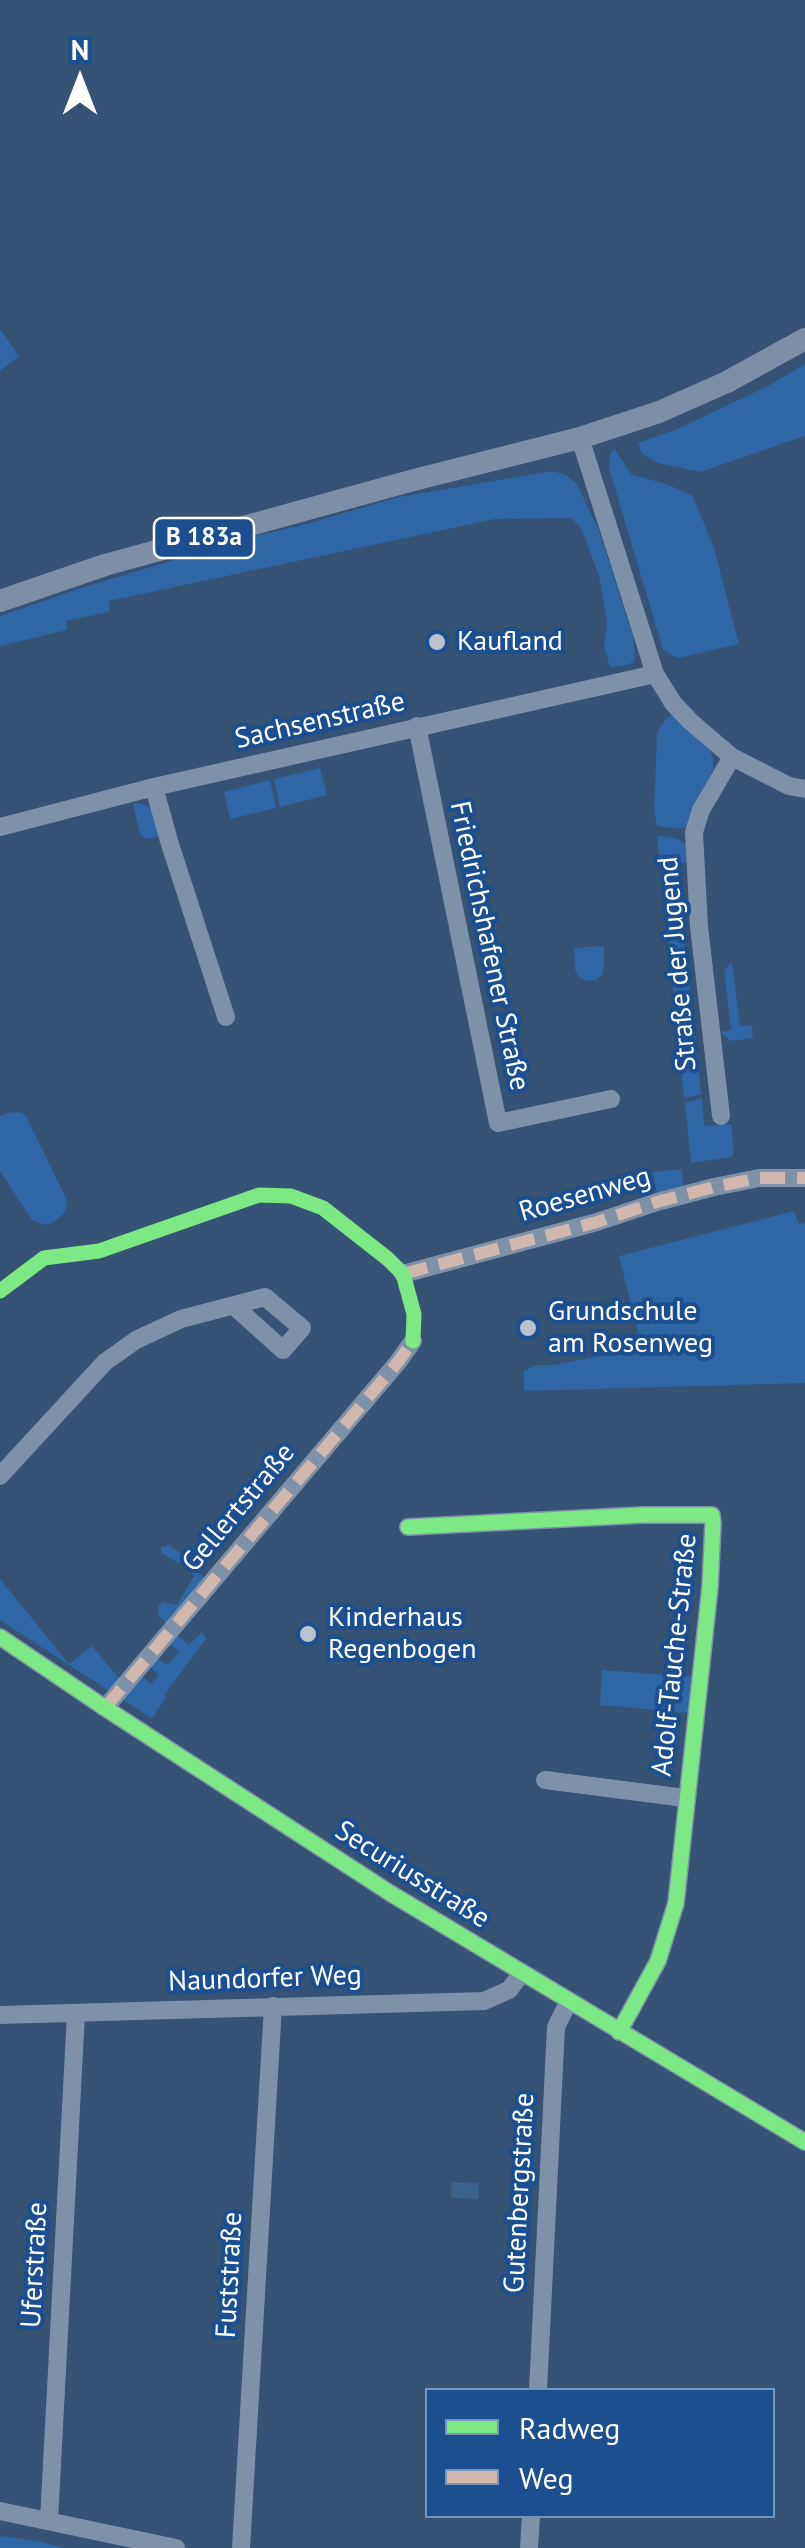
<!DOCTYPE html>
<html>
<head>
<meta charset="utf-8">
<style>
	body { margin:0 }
	#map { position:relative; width:805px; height:2548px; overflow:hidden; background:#365274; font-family:"PT Sans",sans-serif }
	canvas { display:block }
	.legend { position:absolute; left:425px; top:2388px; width:350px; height:130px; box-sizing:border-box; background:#1b4f8f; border:2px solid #7695bc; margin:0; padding:12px 18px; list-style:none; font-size:30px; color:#fff }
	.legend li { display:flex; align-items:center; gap:20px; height:50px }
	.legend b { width:50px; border:2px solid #7695bc }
	.north { position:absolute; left:30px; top:30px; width:100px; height:100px; -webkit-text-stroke:8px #1b4f8f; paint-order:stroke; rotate:0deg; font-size:28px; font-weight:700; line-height:40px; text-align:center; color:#fff }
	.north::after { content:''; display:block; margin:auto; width:35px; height:45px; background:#fff; clip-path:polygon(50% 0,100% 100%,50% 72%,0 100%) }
</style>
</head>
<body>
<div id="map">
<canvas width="805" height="2548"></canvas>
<ul class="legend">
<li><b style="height:12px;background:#7ce984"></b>Radweg</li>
<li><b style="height:12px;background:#d1b7ad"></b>Weg</li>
</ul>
<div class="north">N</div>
</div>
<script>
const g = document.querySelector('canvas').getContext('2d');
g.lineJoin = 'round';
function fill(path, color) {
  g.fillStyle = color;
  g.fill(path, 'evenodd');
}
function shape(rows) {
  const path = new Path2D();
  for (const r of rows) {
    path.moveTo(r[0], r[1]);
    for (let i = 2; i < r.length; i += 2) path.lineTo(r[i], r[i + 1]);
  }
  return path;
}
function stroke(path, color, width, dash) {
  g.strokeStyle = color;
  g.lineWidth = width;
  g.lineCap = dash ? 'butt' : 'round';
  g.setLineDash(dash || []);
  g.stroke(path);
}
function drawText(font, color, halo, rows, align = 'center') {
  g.font = font + ' "PT Sans",sans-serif';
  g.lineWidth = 8;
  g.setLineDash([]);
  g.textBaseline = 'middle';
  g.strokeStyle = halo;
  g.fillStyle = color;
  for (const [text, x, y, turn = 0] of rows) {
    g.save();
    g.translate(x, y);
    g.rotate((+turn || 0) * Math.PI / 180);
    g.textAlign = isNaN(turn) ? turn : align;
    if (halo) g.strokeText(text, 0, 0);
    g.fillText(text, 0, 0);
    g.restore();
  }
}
fill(shape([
	[0,329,19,356,0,371],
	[805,364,805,436,700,472,658,463,642,454,638,443,675,430,768,386],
	[614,448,631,474,669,485,693,496,714,548,739,644,678,658,663,650,609,468,610,455],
	[552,471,566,475,577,484,599,531,633,637,635,656,633,662,627,665,610,667,604,647,607,622,599,576,581,528,571,518,495,519,109,601,109,612,66,621,67,630,0,646,0,616,81,588,251,537,303,525,399,497],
	[671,714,710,750,713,759,713,770,697,802,688,826,682,829,657,826,654,810,657,734,661,725],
	[320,768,327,795,280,807,274,779],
	[270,780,276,808,230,819,224,792],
	[135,802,150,807,154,813,161,836,146,839,140,833,133,805],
	[657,835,678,839,686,844,686,863,677,864,677,872,661,873],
	[662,878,677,878,696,1041,701,1094,684,1098],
	[604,946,604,967,602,975,596,980,587,981,579,977,575,970,574,948],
	[732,962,740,1026,752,1025,753,1038,731,1041,720,1032,731,1030,724,971],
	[702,1098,704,1126,731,1124,734,1151,732,1157,691,1163,685,1103],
	[17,1112,25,1114,67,1200,65,1212,53,1223,46,1225,32,1220,0,1171,0,1116,6,1113],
	[682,1169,683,1190,658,1197,652,1172],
	[794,1211,799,1224,805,1223,805,1383,524,1391,524,1371,536,1365,553,1365,642,1348,619,1256],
	[169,1545,182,1554,205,1578,167,1624,159,1617,158,1607,162,1602,177,1605,194,1576,184,1564,177,1562,161,1553,161,1547],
	[0,1579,69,1664,92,1646,118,1677,120,1685,112,1693,0,1620],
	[202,1632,206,1639,165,1694,166,1697,152,1719,125,1701,123,1699,140,1676,151,1684,159,1675,149,1666,156,1657,167,1665,179,1652,168,1643,176,1634,189,1645],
	[602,1670,693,1677,690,1713,600,1705],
	[0,2536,38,2541,64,2548,0,2548]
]), '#2f66a5');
fill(shape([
	[451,2182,479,2183,478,2199,451,2198]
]), '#3b618d');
stroke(shape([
	[580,438,655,674,673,703,691,722,732,757,789,786,805,789],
	[417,726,498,1123,611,1099],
	[154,787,169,841,226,1017],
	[0,827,154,787,655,674],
	[721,1116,699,927,694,832,701,810,732,757],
	[403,1274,597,1222,657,1202,714,1187,759,1178,805,1178],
	[0,1476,105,1362,136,1340,181,1319,265,1297,302,1328,283,1350,234,1306],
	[408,1527,642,1515,712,1515,713,1523,710,1587,676,1903,658,1961,619,2032],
	[0,1637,105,1708,390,1893,805,2142],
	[105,1708,398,1362,413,1341],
	[545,1780,685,1798],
	[0,2015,484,2001,509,1990,522,1973],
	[538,2390,556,2027,569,2001],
	[0,2511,176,2548],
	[49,2520,76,2014],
	[241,2548,273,2006],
	[529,2548,531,2516]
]), '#7d92a8', 18);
stroke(shape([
	[0,601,105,565,410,481,580,438,659,412,727,382,805,339]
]), '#7d8ea7', 22);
stroke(shape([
	[403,1274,597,1222,657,1202,714,1187,759,1178,805,1178],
	[105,1708,398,1362,413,1341,413,1335]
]), '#d1b7ad', 12, [25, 12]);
stroke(shape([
	[0,1291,44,1258,99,1251,259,1195,291,1196,323,1208,388,1259,403,1274,414,1314,413,1341],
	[408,1527,642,1515,712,1515,713,1523,710,1587,676,1903,658,1961,619,2032],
	[0,1637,105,1708,390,1893,805,2142]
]), '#7ce984', 15);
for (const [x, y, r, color] of [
	[437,642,10,"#b9c2ce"],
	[528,1328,10,"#b9c2ce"],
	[308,1634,10,"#b9c2ce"]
]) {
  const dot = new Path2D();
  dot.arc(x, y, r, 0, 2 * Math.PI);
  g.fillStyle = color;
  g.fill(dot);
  stroke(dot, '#1b4f8f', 4);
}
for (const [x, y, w] of [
	[204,538,100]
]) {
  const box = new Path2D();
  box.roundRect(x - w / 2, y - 20, w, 40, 8);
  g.fillStyle = '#1b4f8f';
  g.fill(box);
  stroke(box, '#fff', 2.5);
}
drawText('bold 25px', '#fff', null, [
	["B 183a",204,538]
]);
drawText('28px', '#fff', '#1b4f8f', [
	["Kaufland",457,642],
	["Grundschule",548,1312],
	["am Rosenweg",548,1344],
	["Kinderhaus",328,1618],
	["Regenbogen",328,1650]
], 'left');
drawText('28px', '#fff', '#1b4f8f', [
	["Sachsenstraße",320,721,-13],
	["Friedrichshafener Straße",489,946,78],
	["Straße der Jugend",678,964,-95],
	["Roesenweg",585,1195,-16],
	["Gellertstraße",239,1508,-50],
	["Adolf-Tauche-Straße",675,1655,-84],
	["Securiusstraße",412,1875,32],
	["Naundorfer Weg",265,1979,-2],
	["Gutenbergstraße",520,2193,-87],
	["Uferstraße",35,2265,-87],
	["Fuststraße",230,2275,-87]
]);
</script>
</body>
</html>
